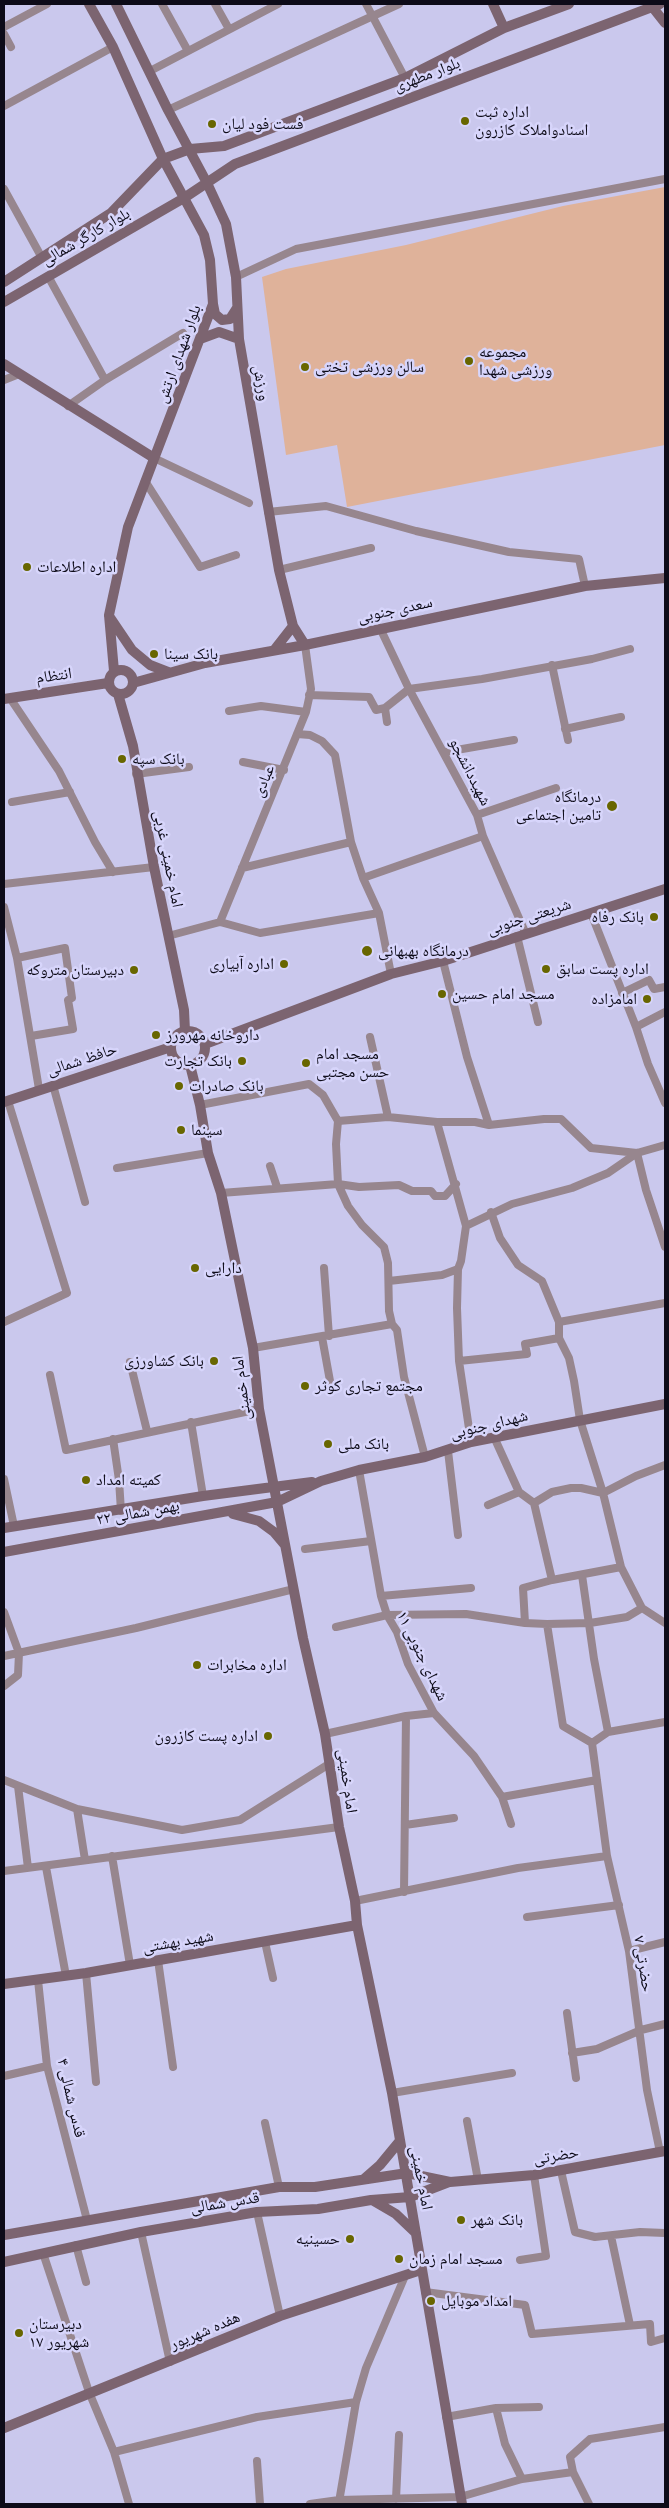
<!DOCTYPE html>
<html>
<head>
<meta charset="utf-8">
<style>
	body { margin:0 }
	#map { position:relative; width:669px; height:2508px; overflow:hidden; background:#cac8ed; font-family:"IBM Plex Sans",sans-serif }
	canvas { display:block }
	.frame { position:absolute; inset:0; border:5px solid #0d0b18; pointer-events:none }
</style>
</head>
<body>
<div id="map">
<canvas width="669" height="2508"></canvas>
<div class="frame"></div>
</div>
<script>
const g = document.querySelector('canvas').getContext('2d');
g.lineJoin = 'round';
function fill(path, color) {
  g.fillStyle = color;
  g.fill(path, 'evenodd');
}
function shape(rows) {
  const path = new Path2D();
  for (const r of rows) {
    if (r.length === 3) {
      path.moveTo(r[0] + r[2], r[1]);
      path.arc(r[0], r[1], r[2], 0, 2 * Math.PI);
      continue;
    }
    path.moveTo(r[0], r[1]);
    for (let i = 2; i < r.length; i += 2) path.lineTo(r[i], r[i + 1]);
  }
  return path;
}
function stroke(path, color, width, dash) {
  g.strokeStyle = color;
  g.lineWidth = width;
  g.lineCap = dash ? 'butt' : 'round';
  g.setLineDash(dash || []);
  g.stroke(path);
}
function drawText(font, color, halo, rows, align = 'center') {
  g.font = font + ' "IBM Plex Sans","Noto Naskh Arabic",sans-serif';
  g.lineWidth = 5;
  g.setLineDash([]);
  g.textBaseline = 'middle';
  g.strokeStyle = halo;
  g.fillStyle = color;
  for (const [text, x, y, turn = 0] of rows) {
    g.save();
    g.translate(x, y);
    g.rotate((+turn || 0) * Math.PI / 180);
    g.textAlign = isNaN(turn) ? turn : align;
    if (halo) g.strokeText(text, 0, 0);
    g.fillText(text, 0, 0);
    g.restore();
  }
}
fill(shape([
	[665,187,665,445,347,507,337,445,286,455,262,277,286,269,406,245,563,206]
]), '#dfb29a');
stroke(shape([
	[162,4,188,51],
	[215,4,229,29],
	[366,4,405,78],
	[4,27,47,4],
	[4,34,11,47],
	[150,71,278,4],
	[4,106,113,47],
	[168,110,399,4],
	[4,189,42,258],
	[48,276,105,380],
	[236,277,296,249,665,179],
	[4,380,19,374],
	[68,406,105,380,183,333],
	[154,458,249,503],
	[145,481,200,567,236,555],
	[268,512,326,506,416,531,509,552,579,559,585,586],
	[279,570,371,548],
	[380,628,409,689,477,815,483,836,526,934],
	[552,665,568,740],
	[309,695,369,697,376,710,385,708,409,689,482,679,592,659,630,649],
	[10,698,59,771,95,842,113,872],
	[385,708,387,722],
	[229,711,261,706,306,712],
	[565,729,621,717],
	[297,734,310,735,322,741,335,755,351,842,363,878,379,913,391,974],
	[445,752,514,740],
	[243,762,284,770],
	[136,774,189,767],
	[12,802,70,792],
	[477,815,556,788],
	[242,868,351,842],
	[363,878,483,836],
	[4,884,154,867],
	[4,907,17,958,39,1089],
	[591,913,636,1027,648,1064,665,1103],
	[220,922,306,712,311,689,305,645],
	[168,936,220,922,260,933,379,913],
	[517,936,538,1022],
	[17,958,65,948,72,998,68,1000,73,1029,31,1036],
	[443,961,467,1057,489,1125],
	[622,993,649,980,654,989,665,987],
	[636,1027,665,1012],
	[370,1037,388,1117],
	[53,1085,85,1202],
	[200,1105,309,1084,323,1095,338,1121,388,1117,437,1122,475,1122,489,1125,544,1119,561,1119,591,1148,637,1153,665,1145],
	[338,1121,336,1144,338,1184,348,1206,362,1225,384,1247,388,1263,389,1311,392,1324,397,1330,404,1377,425,1457],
	[437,1122,466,1226],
	[270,1166,277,1187],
	[117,1168,208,1153],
	[221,1193,338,1184,359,1187,399,1185,412,1191,431,1191,435,1196,445,1196,456,1184],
	[491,1212,500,1238,518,1265,542,1281,559,1322,559,1338,569,1358,574,1381,580,1420,603,1493,621,1567],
	[324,1268,329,1336],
	[389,1281,442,1275,458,1269],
	[4,1322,67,1293,8,1101],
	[559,1322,665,1303],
	[322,1337,330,1381],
	[253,1348,392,1324],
	[459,1361,527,1354,525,1344,559,1338],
	[130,1362,147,1431],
	[50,1375,66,1450,259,1409],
	[191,1422,203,1496],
	[494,1437,519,1492,534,1503,552,1492,571,1488,581,1488,603,1493,636,1476,665,1465],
	[113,1439,119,1480,121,1511],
	[471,1442,459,1361,457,1308,458,1269,461,1261,466,1226,512,1204,572,1188,608,1173,637,1153,646,1190,665,1247],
	[448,1451,458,1535],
	[359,1470,381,1596,387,1615,397,1632,408,1664,434,1713,474,1756,502,1797,597,1780],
	[4,1479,14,1526],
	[534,1503,552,1580],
	[488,1505,519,1492],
	[305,1549,371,1541],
	[582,1575,594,1659,608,1732],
	[381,1596,471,1588],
	[4,1612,19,1653,18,1675,4,1686],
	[525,1623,547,1624,563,1726,592,1743],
	[547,1624,590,1623,627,1617,642,1608],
	[336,1627,387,1615,466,1614,525,1623,523,1588,552,1580,621,1567,642,1608,665,1623],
	[4,1656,136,1628,294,1589],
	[325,1734,406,1716,434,1713],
	[4,1780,77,1809,182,1830,240,1820,329,1764],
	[18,1786,28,1868],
	[502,1797,511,1824],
	[77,1809,85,1860],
	[405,1825,454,1818],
	[112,1856,130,1965],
	[46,1867,66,1976],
	[4,1871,339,1827],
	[404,1892,406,1716],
	[355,1901,518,1868,607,1856],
	[527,1917,619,1905],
	[265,1942,273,1978],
	[629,1951,665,1942],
	[158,1960,173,2067],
	[86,1973,96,2082],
	[38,1980,47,2066,87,2220],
	[567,2013,576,2078],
	[572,2053,597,2049,641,2030,665,2024],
	[4,2076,47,2066],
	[392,2093,512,2073],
	[467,2121,478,2180],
	[265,2123,279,2187],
	[660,2152,647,2090,629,1951,607,1856,592,1743,608,1732,665,1722],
	[561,2171,575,2232,595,2237,640,2232,665,2233],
	[257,2212,280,2316],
	[141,2232,170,2362],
	[611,2236,630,2325],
	[76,2245,86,2282],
	[43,2253,89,2392,114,2452,129,2504],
	[520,2260,546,2256,534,2175],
	[425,2292,525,2305,532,2334,650,2324,651,2342,665,2338],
	[496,2408,505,2444,522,2479],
	[446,2417,496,2408,539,2407],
	[114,2452,257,2417,356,2402],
	[257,2461,260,2504],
	[573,2472,589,2504],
	[396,2499,399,2435],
	[339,2502,356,2402,366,2368,405,2276],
	[310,2504,339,2500,460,2497,522,2479,573,2472,570,2457,590,2439,665,2427]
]), '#97868e', 8);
stroke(shape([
	[89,4,113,47,163,159,204,235,210,260,213,304,128,527,109,615,114,671],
	[116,4,168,110,207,183,226,224,236,277,239,339,279,570,293,626,305,645],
	[493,4,504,28],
	[650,4,665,23],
	[4,282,111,213,163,159,190,149,224,146,405,78,504,28,569,4],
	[4,302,184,198,235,164,660,4],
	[213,304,215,314,222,320,230,319,237,308],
	[200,339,219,332,239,339],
	[4,364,154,458],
	[109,616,132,650,150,665,168,672],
	[275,649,293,626],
	[121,682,12],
	[133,683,205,663,305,645,585,586,665,578],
	[118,694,133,746,154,867,184,1010,185,1031],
	[4,699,108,683],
	[188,1048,17],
	[205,1044,391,974,443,961,665,889],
	[190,1065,200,1105,208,1153,221,1193,253,1348,259,1409,303,1638,325,1734,339,1827,355,1901,357,1925,392,2093,462,2504],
	[4,1102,171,1047],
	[233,1514,259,1521,274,1532,285,1545],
	[4,1528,203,1496,312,1482],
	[4,1552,277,1502,321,1481,359,1470,425,1457,471,1442,665,1404],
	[4,1984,86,1973,357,1925],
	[364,2179,380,2165,399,2142],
	[372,2200,396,2214,416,2233],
	[4,2235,279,2187,315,2187,407,2173,450,2182,534,2175,665,2151],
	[4,2262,141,2232,257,2212,318,2209,371,2200,410,2197,449,2182],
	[4,2428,280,2316,421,2270]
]), '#7c6470', 10);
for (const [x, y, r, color] of [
	[465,121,5,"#686600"],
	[212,124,5,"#686600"],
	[469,361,5,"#686600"],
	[305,367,5,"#686600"],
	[27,567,5,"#686600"],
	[154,654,5,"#686600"],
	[122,759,5,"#686600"],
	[612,806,6,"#686600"],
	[654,917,5,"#686600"],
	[367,951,6,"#686600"],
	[284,964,5,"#686600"],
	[546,969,5,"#686600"],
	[134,970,5,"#686600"],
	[442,994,5,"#686600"],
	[647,999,5,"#686600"],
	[156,1035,5,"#686600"],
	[242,1061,5,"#686600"],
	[306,1063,5,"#686600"],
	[179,1086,5,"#686600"],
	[181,1130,5,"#686600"],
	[195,1268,5,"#686600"],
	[214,1361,5,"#686600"],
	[305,1386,5,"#686600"],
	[328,1444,5,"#686600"],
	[86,1480,5,"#686600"],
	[197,1665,5,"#686600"],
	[268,1736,5,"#686600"],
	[461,2220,5,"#686600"],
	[350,2239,5,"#686600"],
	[399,2259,5,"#686600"],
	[431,2301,5,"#686600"],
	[19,2333,5,"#686600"]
]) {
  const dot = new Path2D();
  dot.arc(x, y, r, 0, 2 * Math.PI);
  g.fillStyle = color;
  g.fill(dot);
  stroke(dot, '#d7d5fb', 2);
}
drawText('16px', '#0d0b18', '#d7d5fb', [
	["بلوار مطهری",427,75,-21],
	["بلوار کارگر شمالی",86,237,-30],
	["بلوار شهدای ارتش",179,354,-70],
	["ورزش",261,383,80],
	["سعدی جنوبی",395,610,-12],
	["انتظام",54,676,-8],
	["شهیددانشجو",470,772,63],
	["عبادی",264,781,-67],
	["امام خمینی غربی",168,859,79],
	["شریعتی جنوبی",529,917,-18],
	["حافظ شمالی",82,1060,-18],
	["امام خمینی",242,1388,-97],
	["شهدای جنوبی",489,1425,-14],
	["۲۲ بهمن شمالی",138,1513,-10],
	["۱۱ شهدای جنوبی",422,1656,64],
	["امام خمینی",347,1781,82],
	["شهید بهشتی",178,1942,-10],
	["حضرتی ۷",643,1964,81],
	["قدس شمالی ۴",71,2098,77],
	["حضرتی",556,2156,-9],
	["امام خمینی",421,2178,79],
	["قدس شمالی",225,2203,-9],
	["هفده شهریور",205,2331,-23]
]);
drawText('16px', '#0d0b18', '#d7d5fb', [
	["اداره ثبت",475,112],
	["اسنادواملاک کازرون",475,130],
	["فست فود لیان",222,124],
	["مجموعه",479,352],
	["ورزشی شهدا",479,370],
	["سالن ورزشی تختی",315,367],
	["اداره اطلاعات",37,567],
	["بانک سینا",164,654],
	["بانک سپه",132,759],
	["درمانگاه",601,797,"right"],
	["تامین اجتماعی",601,815,"right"],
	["بانک رفاه",644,917,"right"],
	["درمانگاه بهبهانی",378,951],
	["اداره آبیاری",274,964,"right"],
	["اداره پست سابق",556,969],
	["دبیرستان متروکه",124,970,"right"],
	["مسجد امام حسین",452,994],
	["امامزاده",637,999,"right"],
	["داروخانه مهرورز",166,1035],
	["مسجد امام",316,1054],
	["حسن مجتبی",316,1072],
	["بانک تجارت",232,1061,"right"],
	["بانک صادرات",189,1086],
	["سینما",191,1130],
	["دارایی",205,1268],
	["بانک کشاورزی",204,1361,"right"],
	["مجتمع تجاری کوثر",315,1386],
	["بانک ملی",338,1444],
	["کمیته امداد",96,1480],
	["اداره مخابرات",207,1665],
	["اداره پست کازرون",258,1736,"right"],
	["بانک شهر",471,2220],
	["حسینیه",340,2239,"right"],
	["مسجد امام زمان",409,2259],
	["امداد موبایل",441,2301],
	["دبیرستان",29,2324],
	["۱۷ شهریور",29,2342]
], 'left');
</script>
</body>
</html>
